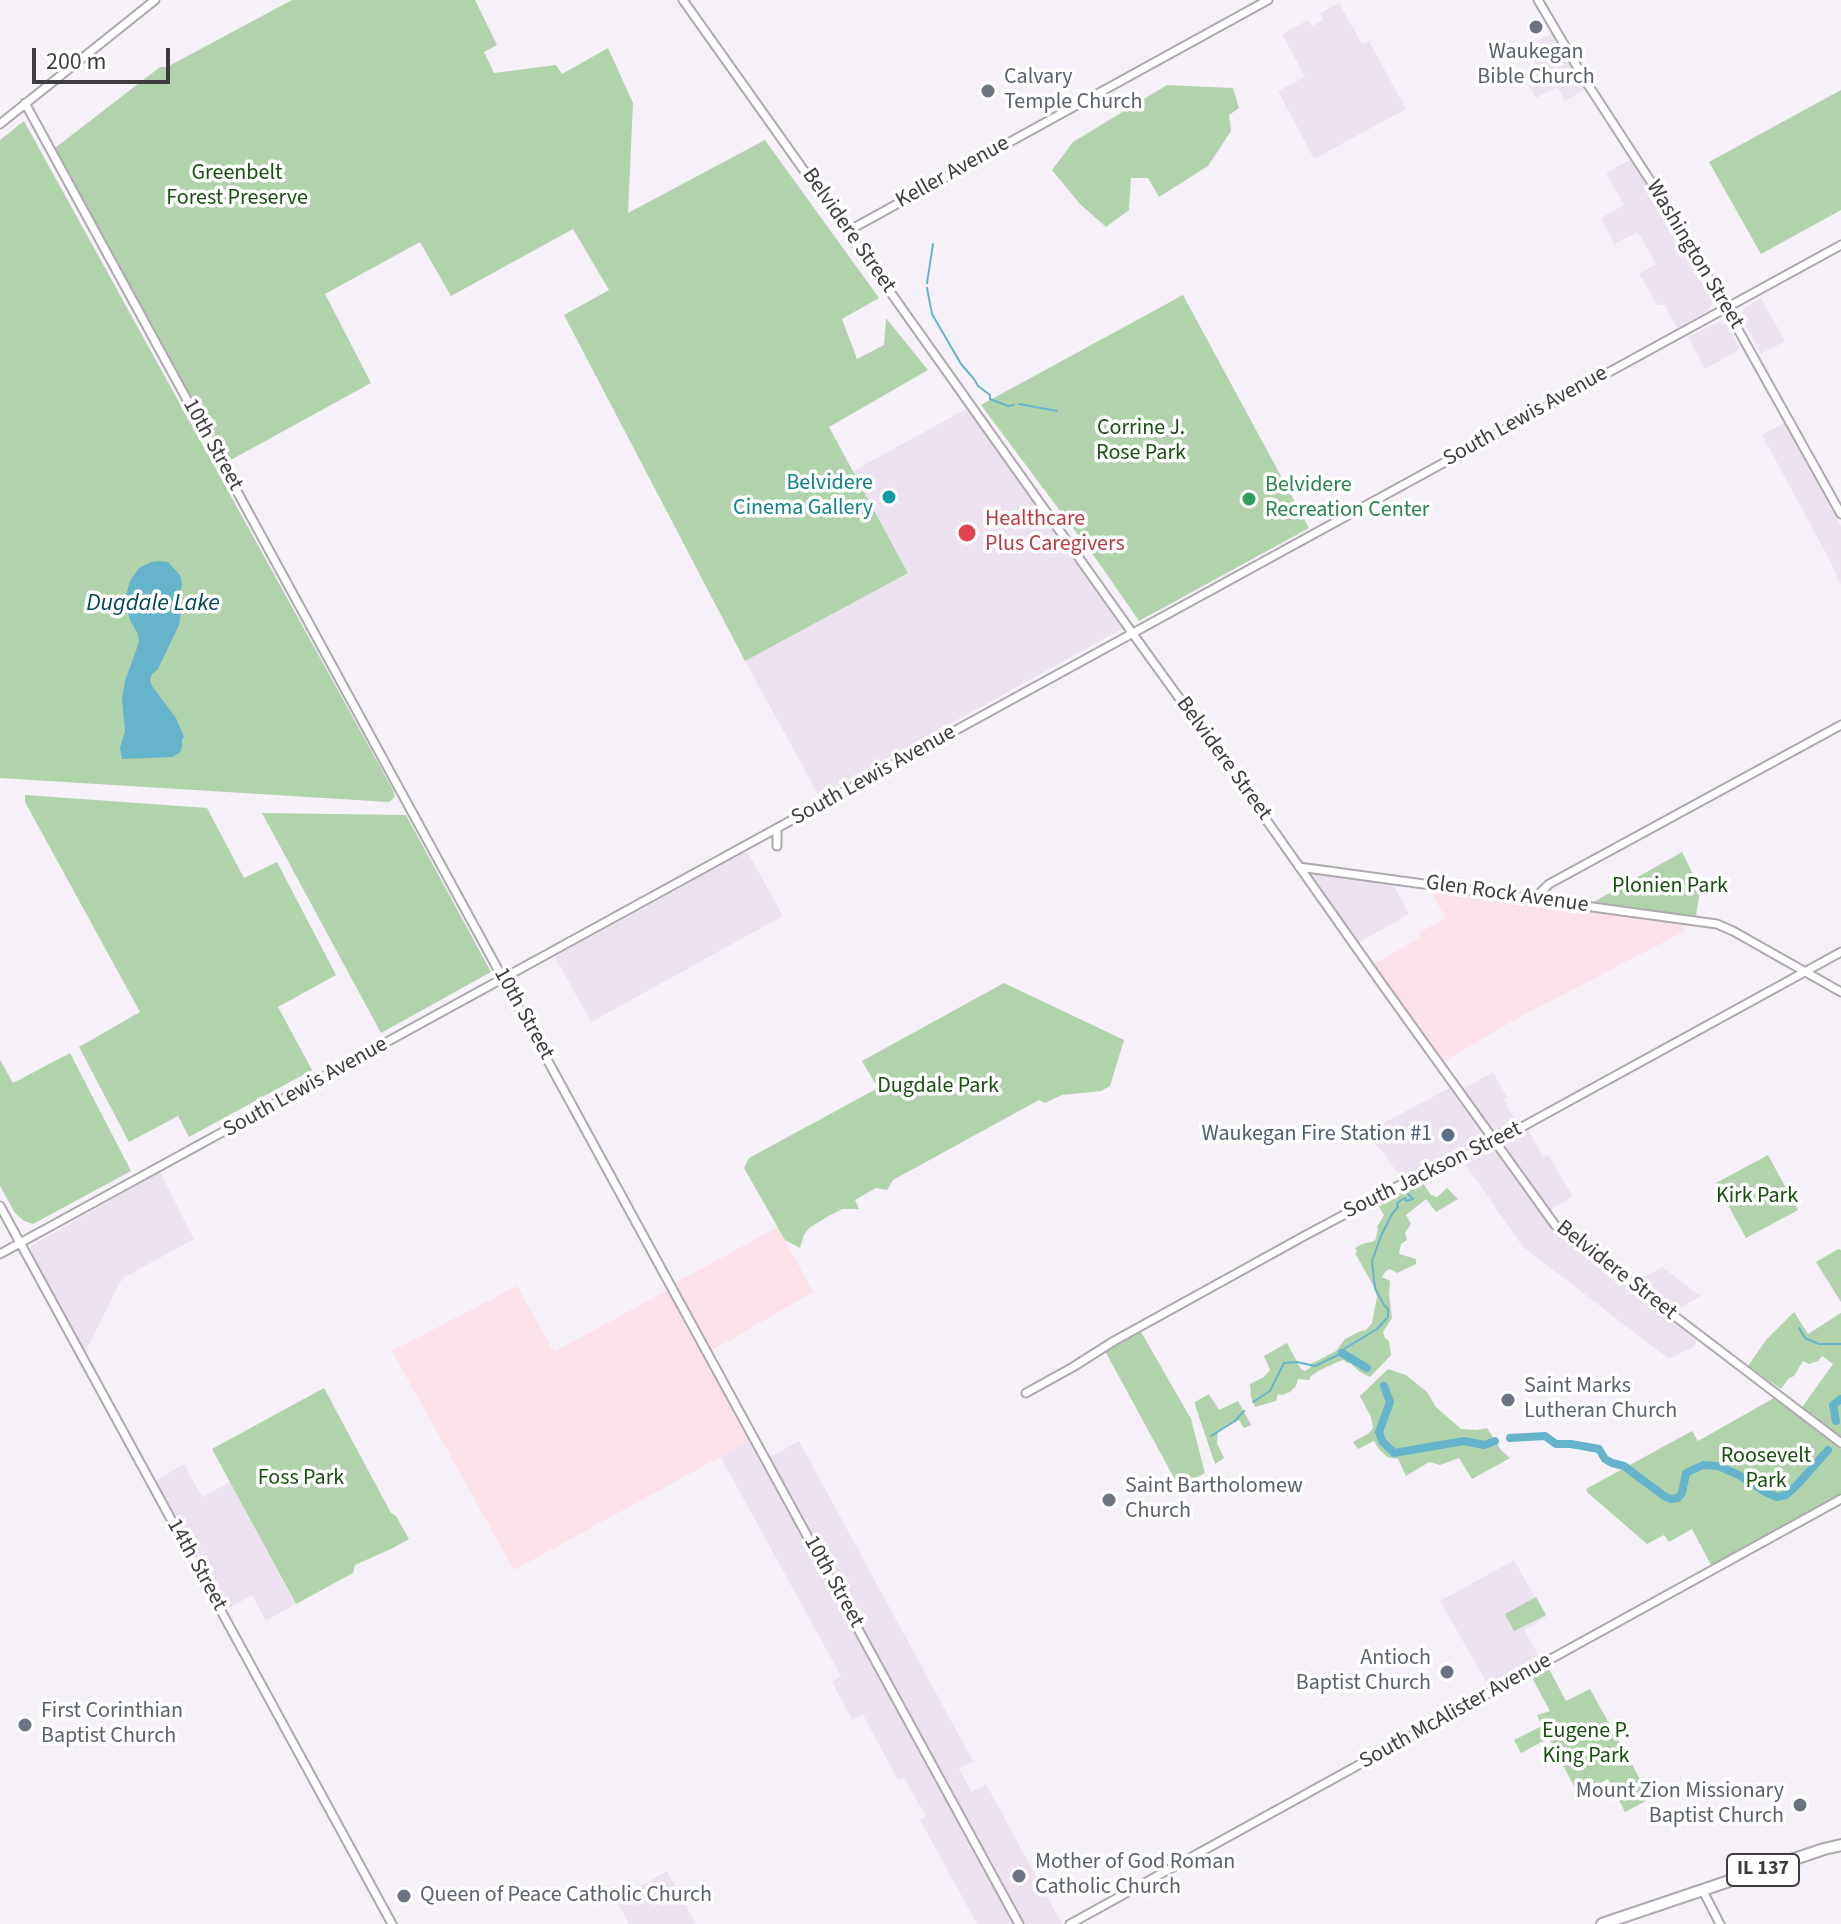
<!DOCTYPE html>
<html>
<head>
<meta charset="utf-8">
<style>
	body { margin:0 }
	#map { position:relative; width:1841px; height:1924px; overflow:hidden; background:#f6f0f8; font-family:"Source Sans 3",sans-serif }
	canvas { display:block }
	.scale { position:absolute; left:32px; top:48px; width:138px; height:36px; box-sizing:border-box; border:4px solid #3e3c3f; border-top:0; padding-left:10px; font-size:24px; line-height:28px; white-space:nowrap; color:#3e3c3f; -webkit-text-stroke:6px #fff; paint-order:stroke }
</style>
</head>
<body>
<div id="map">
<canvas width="1841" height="1924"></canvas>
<div class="scale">200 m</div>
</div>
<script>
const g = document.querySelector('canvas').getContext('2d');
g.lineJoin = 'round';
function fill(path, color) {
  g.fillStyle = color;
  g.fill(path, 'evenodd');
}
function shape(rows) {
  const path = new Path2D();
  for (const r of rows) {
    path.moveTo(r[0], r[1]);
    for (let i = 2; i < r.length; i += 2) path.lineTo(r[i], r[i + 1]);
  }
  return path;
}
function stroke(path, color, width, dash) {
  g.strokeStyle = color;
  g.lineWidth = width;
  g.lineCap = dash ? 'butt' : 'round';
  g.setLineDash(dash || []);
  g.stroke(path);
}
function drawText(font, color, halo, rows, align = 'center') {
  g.font = font + ' "Source Sans 3",sans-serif';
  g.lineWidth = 7;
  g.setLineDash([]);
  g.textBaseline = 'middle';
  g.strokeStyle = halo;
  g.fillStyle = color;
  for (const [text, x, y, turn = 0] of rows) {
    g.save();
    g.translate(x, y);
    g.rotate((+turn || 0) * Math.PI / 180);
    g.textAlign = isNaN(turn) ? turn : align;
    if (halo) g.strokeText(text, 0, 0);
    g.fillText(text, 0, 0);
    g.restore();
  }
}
fill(shape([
	[1339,3,1362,44,1369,41,1406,109,1314,159,1278,91,1305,77,1282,34,1308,20,1312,26,1323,20,1320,13],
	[1552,33,1586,89,1565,101,1557,87,1536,98,1526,80,1539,72,1526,48],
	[1631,159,1672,226,1712,300,1710,309,1706,312,1677,328,1665,305,1658,305,1639,274,1656,264,1638,232,1614,244,1601,218,1624,205,1606,173],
	[1761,298,1785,341,1761,354,1746,326,1742,315,1744,308],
	[1718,322,1728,326,1740,349,1705,369,1688,337],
	[968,408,1122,629,819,796,745,661,908,572,853,471],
	[1784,423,1841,526,1841,585,1829,559,1762,435],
	[747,851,783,916,591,1022,555,957],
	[1316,873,1392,882,1409,914,1358,943,1314,878],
	[1493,1072,1507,1097,1504,1100,1518,1125,1496,1134,1463,1089],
	[1449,1088,1485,1137,1485,1142,1401,1178,1385,1155,1365,1133],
	[1528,1129,1543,1157,1548,1155,1573,1196,1550,1210,1502,1143],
	[1491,1149,1494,1150,1537,1209,1558,1235,1697,1340,1693,1347,1669,1359,1523,1247,1463,1161],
	[160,1172,194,1239,127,1276,120,1282,85,1353,31,1253,31,1246],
	[1662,1267,1701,1296,1674,1311,1636,1282],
	[751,1440,1015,1924,977,1924,920,1820,926,1816,904,1778,898,1780,863,1715,852,1720,832,1682,841,1676,720,1456],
	[799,1441,973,1761,959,1769,972,1792,986,1784,1062,1924,1024,1924,770,1457],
	[184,1464,202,1497,230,1482,295,1604,266,1621,252,1595,226,1610,155,1481],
	[1514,1560,1546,1617,1524,1630,1539,1656,1488,1685,1440,1601],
	[667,1871,696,1924,629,1924,616,1900]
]), '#ece2ef');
fill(shape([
	[1429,886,1681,923,1685,931,1516,1019,1443,1062,1374,964,1421,937,1419,933,1445,918],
	[778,1227,813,1292,711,1351,675,1283],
	[517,1286,554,1352,670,1289,751,1440,514,1570,392,1351]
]), '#fbe1e8');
fill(shape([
	[292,0,475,0,497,45,484,52,494,73,556,65,562,74,608,48,633,103,628,213,765,140,879,298,842,319,857,359,884,345,886,318,928,370,829,427,908,573,745,661,564,315,609,290,573,229,451,296,420,242,325,294,371,383,227,462,55,148,160,67,167,67],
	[1167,85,1233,88,1239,108,1229,115,1231,131,1208,166,1159,197,1148,178,1131,178,1129,210,1106,227,1080,204,1052,170,1073,142],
	[1841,90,1841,210,1761,254,1709,162],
	[24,121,393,790,395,797,389,802,0,778,0,140],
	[1183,295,1309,528,1139,621,1099,563,981,405],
	[25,795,207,808,244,878,277,862,336,975,278,1007,312,1070,189,1137,178,1116,129,1142,79,1047,140,1012,25,802],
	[262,813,406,815,491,972,381,1033],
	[1682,852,1698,884,1700,891,1696,916,1592,903],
	[1004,983,1124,1040,1110,1086,1101,1091,1062,1095,1045,1103,1039,1100,893,1180,887,1190,876,1188,855,1200,859,1209,842,1209,827,1217,809,1228,804,1235,800,1248,785,1240,744,1168,749,1158,878,1088,862,1061],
	[70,1053,131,1171,33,1224,24,1221,15,1213,0,1186,0,1060,13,1083],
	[1768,1155,1798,1210,1746,1238,1716,1183],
	[1421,1180,1431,1195,1437,1197,1447,1188,1458,1199,1436,1212,1426,1199,1406,1215,1411,1224,1405,1233,1407,1240,1401,1244,1399,1254,1416,1259,1416,1264,1397,1273,1390,1269,1386,1271,1382,1277,1390,1281,1389,1295,1392,1318,1383,1332,1385,1338,1389,1341,1391,1355,1370,1377,1360,1372,1350,1363,1347,1363,1344,1360,1340,1361,1318,1371,1311,1376,1309,1380,1298,1379,1296,1386,1290,1392,1282,1395,1278,1394,1276,1401,1255,1407,1251,1397,1250,1384,1264,1377,1270,1370,1264,1356,1287,1343,1301,1369,1305,1371,1310,1368,1311,1364,1336,1351,1345,1339,1358,1332,1366,1330,1372,1323,1377,1297,1373,1285,1355,1253,1357,1252,1355,1248,1362,1244,1375,1241,1378,1229,1377,1227,1384,1215,1379,1207,1374,1206],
	[1838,1249,1841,1250,1841,1302,1816,1262],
	[1794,1312,1808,1334,1841,1313,1841,1441,1800,1410,1833,1364,1822,1356,1818,1361,1809,1364,1803,1361,1794,1376,1789,1378,1781,1389,1748,1366,1766,1340],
	[1140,1330,1191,1419,1205,1473,1179,1487,1105,1351],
	[1388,1369,1406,1375,1427,1392,1436,1407,1461,1429,1477,1430,1487,1428,1501,1450,1510,1458,1472,1479,1459,1458,1440,1465,1429,1462,1406,1476,1398,1459,1387,1457,1378,1448,1374,1441,1358,1449,1353,1442,1369,1433,1373,1428,1371,1417,1360,1396],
	[324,1388,391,1513,396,1516,409,1539,393,1548,355,1565,353,1573,296,1604,212,1449],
	[1209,1394,1219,1410,1238,1401,1251,1425,1244,1428,1239,1420,1218,1431,1217,1443,1224,1458,1215,1464,1195,1405,1195,1402],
	[1774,1398,1841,1449,1841,1495,1712,1567,1692,1529,1669,1542,1664,1535,1647,1544,1588,1493,1586,1489,1692,1431,1698,1441],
	[1536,1597,1546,1615,1514,1631,1505,1614],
	[1548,1667,1566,1701,1590,1689,1650,1797,1648,1800,1625,1812,1608,1779,1578,1794,1549,1738,1521,1753,1514,1740,1542,1726,1537,1715,1550,1711,1531,1676]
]), '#b1d3ac');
fill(shape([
	[160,561,168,562,180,575,182,584,179,600,181,613,179,625,169,646,158,669,152,674,150,680,152,686,176,718,184,737,182,740,182,747,180,752,173,757,122,759,120,748,125,731,122,699,125,681,139,642,138,634,131,622,124,602,130,581,139,568,151,562]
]), '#66b4cb');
stroke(shape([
	[927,283,933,244],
	[927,288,932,314,961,364,974,379,978,386,990,395,990,399,1008,406,1014,405],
	[1019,404,1057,411],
	[1799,1328,1805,1338,1819,1344,1841,1344],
	[1253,1402,1270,1391,1284,1363,1297,1362,1315,1366,1342,1353,1344,1349,1377,1329,1388,1317,1388,1309,1384,1305,1375,1288,1372,1261,1381,1236,1392,1214,1398,1207,1397,1203,1405,1198,1406,1201,1413,1199,1404,1190],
	[1211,1436,1235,1421,1244,1411]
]), '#66b4cb', 2);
stroke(shape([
	[1342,1353,1367,1368],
	[1384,1386,1390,1402,1379,1432,1382,1441,1394,1453,1464,1441,1484,1445,1495,1441],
	[1836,1421,1833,1405,1841,1399],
	[1510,1438,1545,1436,1556,1444,1571,1444,1599,1449,1605,1459,1612,1463,1624,1466,1664,1496,1671,1499,1678,1498,1682,1493,1686,1473,1703,1465,1718,1466,1739,1475,1765,1492,1777,1497,1786,1495,1798,1484,1828,1450]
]), '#66b4cb', 8);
const secondary = shape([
	[683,0,1133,634,1234,774,1384,987,1555,1225,1841,1443],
	[1538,0,1585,80,1666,205,1726,308,1841,514],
	[25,103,1019,1924],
	[0,124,155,0],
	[848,231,1268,0],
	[777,830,777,846],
	[1299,867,1717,924,1733,931,1841,992],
	[1538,899,1541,892,1549,884,1841,725],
	[0,1206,392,1924],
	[0,1254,1841,245],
	[1026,1393,1073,1367,1114,1341,1306,1235,1411,1179,1489,1145,1841,952],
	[1703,1891,1720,1924],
	[1070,1924,1841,1499]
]);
const highway = shape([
	[1602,1924,1824,1849,1841,1845]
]);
stroke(secondary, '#aea8af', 11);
stroke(highway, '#aea8af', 14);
stroke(secondary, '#fff', 7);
stroke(highway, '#fff', 10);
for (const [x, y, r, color] of [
	[1536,27,8,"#6b7280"],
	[988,91,8,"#6b7280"],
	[889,497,8,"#0f9aa8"],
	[1249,499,8,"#2e9e5b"],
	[967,533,10,"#e0444e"],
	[1448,1135,8,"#5c6f8a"],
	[1508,1400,8,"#6b7280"],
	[1109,1500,8,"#6b7280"],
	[1447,1672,8,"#6b7280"],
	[25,1725,8,"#6b7280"],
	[1800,1805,8,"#6b7280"],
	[1019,1876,8,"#6b7280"],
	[404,1896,8,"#6b7280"]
]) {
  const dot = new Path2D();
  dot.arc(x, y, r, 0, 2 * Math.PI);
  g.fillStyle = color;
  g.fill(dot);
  stroke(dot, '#fff', 3);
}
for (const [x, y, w] of [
	[1763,1870,72]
]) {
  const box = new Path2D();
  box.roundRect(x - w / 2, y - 16, w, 32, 6);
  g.fillStyle = '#fff';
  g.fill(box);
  stroke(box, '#3e3c3f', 2);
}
drawText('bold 20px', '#3e3c3f', null, [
	["IL 137",1763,1870]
]);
drawText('22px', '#5b616d', '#fff', [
	["Waukegan",1536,53,"center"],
	["Bible Church",1536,78,"center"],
	["Calvary",1004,78],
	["Temple Church",1004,103],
	["Saint Marks",1524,1387],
	["Lutheran Church",1524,1412],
	["Saint Bartholomew",1125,1487],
	["Church",1125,1512],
	["Antioch",1431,1659,"right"],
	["Baptist Church",1431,1684,"right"],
	["First Corinthian",41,1712],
	["Baptist Church",41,1737],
	["Mount Zion Missionary",1784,1792,"right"],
	["Baptist Church",1784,1817,"right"],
	["Mother of God Roman",1035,1863],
	["Catholic Church",1035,1888],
	["Queen of Peace Catholic Church",420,1896]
], 'left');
drawText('22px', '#3e3c3f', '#fff', [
	["Keller Avenue",953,173,-29],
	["Belvidere Street",848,231,55],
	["Washington Street",1694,255,59],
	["South Lewis Avenue",1526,417,-29],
	["10th Street",212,445,61],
	["Belvidere Street",1223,759,54],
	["South Lewis Avenue",874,776,-29],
	["Glen Rock Avenue",1507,895,8],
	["10th Street",523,1014,61],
	["South Lewis Avenue",306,1088,-29],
	["South Jackson Street",1433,1171,-26],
	["Belvidere Street",1616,1271,38],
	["14th Street",196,1565,61],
	["10th Street",833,1582,61],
	["South McAlister Avenue",1456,1712,-29]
]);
drawText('22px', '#16510d', '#fff', [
	["Greenbelt",237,174],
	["Forest Preserve",237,199],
	["Corrine J.",1141,429],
	["Rose Park",1141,454],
	["Plonien Park",1670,887],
	["Dugdale Park",938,1087],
	["Kirk Park",1757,1197],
	["Roosevelt",1766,1457],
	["Park",1766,1482],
	["Foss Park",301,1479],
	["Eugene P.",1586,1732],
	["King Park",1586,1757]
]);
drawText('22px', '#0d838f', '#fff', [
	["Belvidere",873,484],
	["Cinema Gallery",873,509]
], 'right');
drawText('22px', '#27864d', '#fff', [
	["Belvidere",1265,486],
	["Recreation Center",1265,511]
], 'left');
drawText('22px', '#be3a42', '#fff', [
	["Healthcare",985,520],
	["Plus Caregivers",985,545]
], 'left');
drawText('22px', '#4e5e75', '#fff', [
	["Waukegan Fire Station #1",1432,1135]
], 'right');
drawText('italic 24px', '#004858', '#fff', [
	["Dugdale Lake",153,605]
]);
</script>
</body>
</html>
